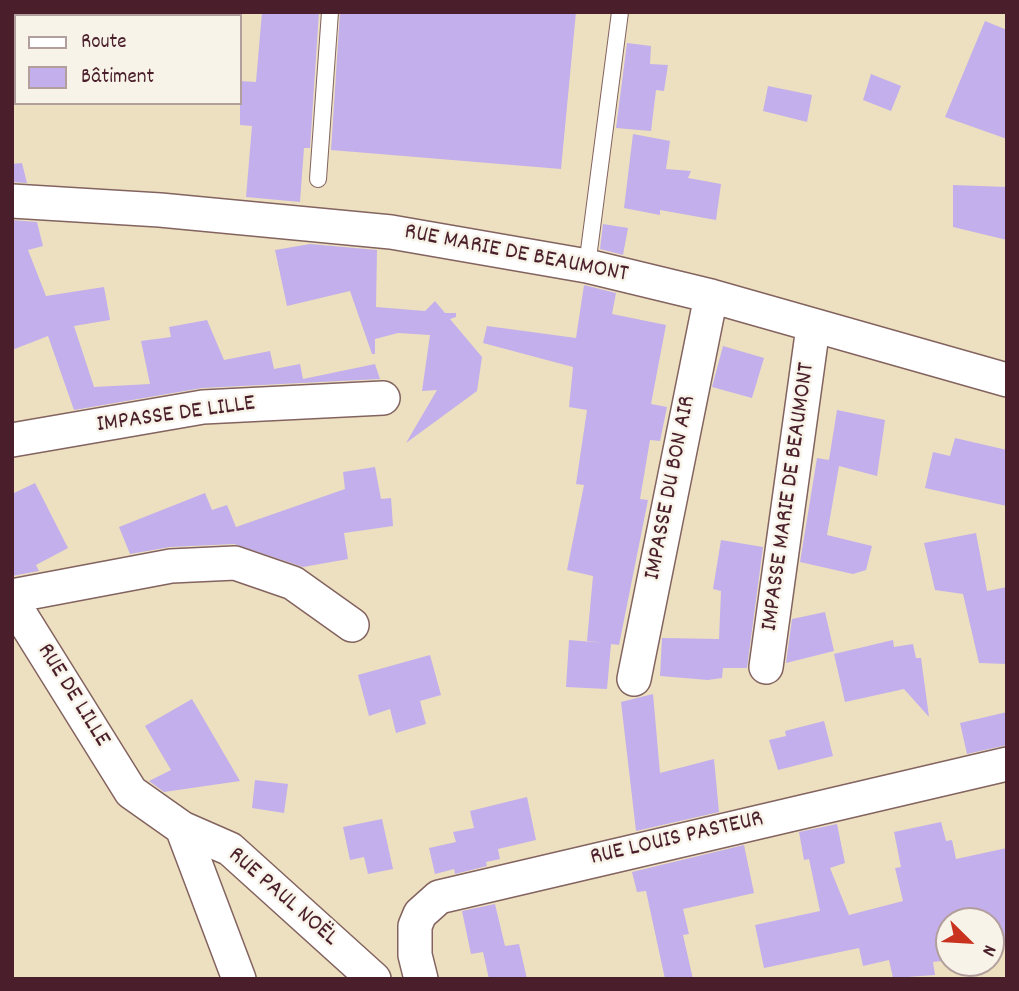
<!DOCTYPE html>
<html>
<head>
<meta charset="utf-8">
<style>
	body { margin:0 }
	#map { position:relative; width:1019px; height:991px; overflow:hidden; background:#ede0c0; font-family:Dekko,sans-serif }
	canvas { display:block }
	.frame { position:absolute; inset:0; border:14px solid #4a1f2b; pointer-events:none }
	.legend { position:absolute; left:14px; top:14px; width:228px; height:91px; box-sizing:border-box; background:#f7f3e8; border:2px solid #b29e9c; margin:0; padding:9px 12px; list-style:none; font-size:21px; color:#4a1f2b }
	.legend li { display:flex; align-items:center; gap:14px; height:35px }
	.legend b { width:35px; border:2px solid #b29e9c }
	.north { position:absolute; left:935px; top:907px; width:70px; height:70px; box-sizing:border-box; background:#f7f3e8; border:2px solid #b29e9c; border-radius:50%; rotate:114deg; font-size:19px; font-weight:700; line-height:28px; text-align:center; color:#4a1f2b }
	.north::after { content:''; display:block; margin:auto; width:24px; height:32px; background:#c8321e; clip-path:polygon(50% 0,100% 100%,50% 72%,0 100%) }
</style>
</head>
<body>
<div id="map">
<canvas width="1019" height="991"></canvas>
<div class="frame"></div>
<ul class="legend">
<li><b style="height:9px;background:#fff"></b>Route</li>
<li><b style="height:19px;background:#c2afeb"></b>Bâtiment</li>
</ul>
<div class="north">N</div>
</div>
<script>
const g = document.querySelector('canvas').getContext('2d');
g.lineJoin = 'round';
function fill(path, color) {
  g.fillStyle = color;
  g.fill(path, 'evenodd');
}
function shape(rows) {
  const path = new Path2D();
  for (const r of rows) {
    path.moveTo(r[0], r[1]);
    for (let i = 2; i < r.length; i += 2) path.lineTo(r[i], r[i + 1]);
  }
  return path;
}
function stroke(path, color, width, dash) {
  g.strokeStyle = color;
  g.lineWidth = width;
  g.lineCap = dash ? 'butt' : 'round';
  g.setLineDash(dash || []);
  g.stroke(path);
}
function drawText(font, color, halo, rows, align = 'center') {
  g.font = font + ' Dekko,sans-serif';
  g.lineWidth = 5;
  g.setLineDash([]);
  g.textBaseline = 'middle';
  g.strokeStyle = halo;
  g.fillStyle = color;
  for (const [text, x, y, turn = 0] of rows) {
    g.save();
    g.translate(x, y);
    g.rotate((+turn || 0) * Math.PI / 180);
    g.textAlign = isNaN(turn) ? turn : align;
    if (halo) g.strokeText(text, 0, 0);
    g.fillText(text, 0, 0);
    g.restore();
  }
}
fill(shape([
	[262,12,319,12,310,148,304,148,300,202,246,197,252,126,240,125,240,81,256,82],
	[340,12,576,12,561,169,331,150],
	[985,21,1007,30,1007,139,945,117],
	[627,43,651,46,650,64,668,65,664,91,656,90,651,131,616,128],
	[871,74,901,86,891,111,863,100],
	[768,86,812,95,807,122,763,111],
	[633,134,670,141,666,169,691,171,688,178,721,184,716,220,660,210,660,215,624,208],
	[22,163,27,183,12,182,12,164],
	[953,185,1007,187,1007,240,953,227],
	[12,220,37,222,43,246,28,250,46,296,104,287,110,320,74,326,94,387,150,384,141,341,171,337,169,327,207,320,224,360,270,351,274,369,300,364,303,379,375,364,380,379,202,388,74,410,48,336,12,350],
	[603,224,628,228,623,255,600,249],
	[310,244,377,250,376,307,425,311,435,301,445,313,456,313,456,317,450,319,482,357,477,391,406,443,437,390,422,391,430,335,398,333,375,339,375,354,372,354,350,291,287,306,275,250],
	[584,285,616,293,612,314,666,325,651,404,667,407,660,441,650,440,640,499,648,500,619,645,611,644,607,689,566,687,569,640,605,643,587,641,593,576,567,570,584,485,576,484,587,410,569,407,573,367,483,343,487,326,576,338],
	[723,346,764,358,752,398,712,387],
	[837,410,885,420,877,476,839,466,827,535,872,546,866,570,853,574,800,562,817,458,829,460],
	[955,438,1007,450,1007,506,925,488,933,452,950,456],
	[375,467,381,499,391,498,393,526,344,533,348,559,303,567,234,544,170,547,130,554,119,527,205,493,212,510,227,505,236,527,345,489,343,472],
	[35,483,68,548,36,565,39,571,12,576,12,494],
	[976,533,987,591,1007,587,1007,664,979,663,963,594,935,590,924,543],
	[721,540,763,547,747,668,723,668,722,678,708,680,660,676,662,638,719,639,721,591,713,589],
	[825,612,834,651,786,663,792,619],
	[893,640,894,647,913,644,916,658,921,658,929,717,904,689,845,702,834,654],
	[430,655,441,695,420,701,426,724,396,733,390,709,369,716,358,675],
	[653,694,660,773,714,759,719,812,636,831,621,702],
	[192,699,240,781,164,792,149,781,171,770,145,726],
	[1007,712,1007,745,967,754,960,723],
	[824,721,833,756,778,770,769,740,786,736,785,731],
	[255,780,288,784,284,813,252,808],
	[527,797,536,840,498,849,500,859,486,862,487,866,455,874,454,869,435,874,429,848,456,842,453,832,474,828,470,811],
	[382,819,393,869,368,874,364,857,350,860,343,827],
	[941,822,946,841,952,840,956,859,1007,848,1007,945,993,946,994,955,991,956,991,921,949,921,949,960,933,962,935,975,893,978,889,960,863,966,859,948,764,968,755,925,820,911,809,859,804,860,799,832,837,824,845,863,830,868,849,915,903,901,895,868,901,867,894,832],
	[744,845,754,893,683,909,689,934,683,935,693,979,665,979,646,891,637,892,632,872],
	[495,904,505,946,519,944,527,979,489,979,483,952,471,954,462,911]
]), '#c2afeb');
const service = shape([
	[318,179,330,12],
	[587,266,620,12]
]);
const minor = shape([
	[12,201,160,210,391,232,587,266,711,296,1007,380],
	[12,440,203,407,383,398],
	[12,596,171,566,235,563,293,583,352,625],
	[12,601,131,792,182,828,239,979],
	[766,667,813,327],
	[634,679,711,296],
	[182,828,230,849,374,979],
	[421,979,415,955,415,926,420,914,439,897,1007,764]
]);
stroke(service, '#83635f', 18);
stroke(minor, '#83635f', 36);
stroke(service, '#fff', 16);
stroke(minor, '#fff', 33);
drawText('24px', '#4a1f2b', '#f7f3e8', [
	["RUE MARIE DE BEAUMONT",516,255,11],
	["IMPASSE DE LILLE",176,416,-8],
	["IMPASSE DU BON AIR",672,488,-79],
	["IMPASSE MARIE DE BEAUMONT",790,497,-82],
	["RUE DE LILLE",72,696,58],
	["RUE LOUIS PASTEUR",677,840,-13],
	["RUE PAUL NOËL",282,898,41]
]);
</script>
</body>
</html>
